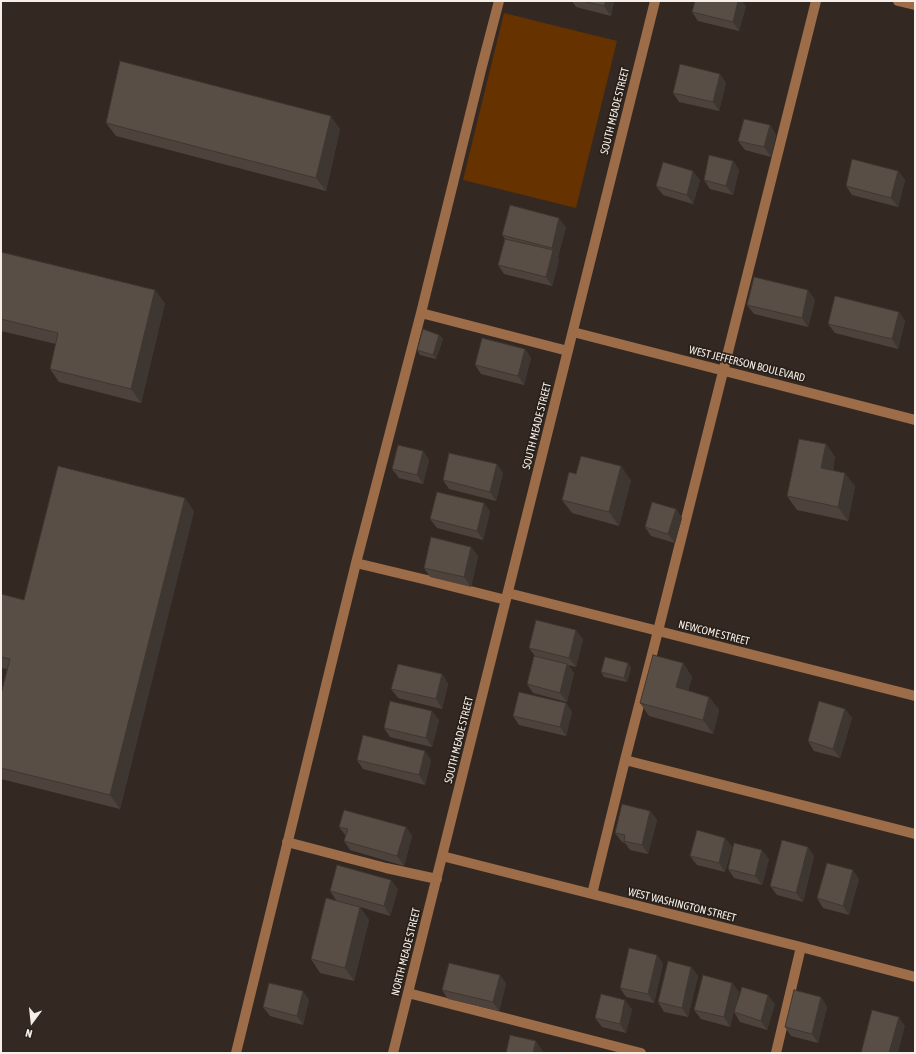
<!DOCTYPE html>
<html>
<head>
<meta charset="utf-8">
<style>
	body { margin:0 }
	#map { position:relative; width:916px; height:1054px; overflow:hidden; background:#332922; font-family:"Asap Condensed",sans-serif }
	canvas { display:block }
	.frame { position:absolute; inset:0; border:2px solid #f5eee9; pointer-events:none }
	.north { position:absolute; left:12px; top:1002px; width:40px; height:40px; -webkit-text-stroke:3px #292019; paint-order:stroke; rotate:195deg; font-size:11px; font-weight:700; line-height:16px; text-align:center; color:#f5eee9 }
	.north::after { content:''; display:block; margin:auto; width:14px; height:18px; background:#f5eee9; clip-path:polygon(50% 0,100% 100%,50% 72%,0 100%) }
</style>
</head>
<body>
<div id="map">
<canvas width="916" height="1054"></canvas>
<div class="frame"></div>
<div class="north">N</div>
</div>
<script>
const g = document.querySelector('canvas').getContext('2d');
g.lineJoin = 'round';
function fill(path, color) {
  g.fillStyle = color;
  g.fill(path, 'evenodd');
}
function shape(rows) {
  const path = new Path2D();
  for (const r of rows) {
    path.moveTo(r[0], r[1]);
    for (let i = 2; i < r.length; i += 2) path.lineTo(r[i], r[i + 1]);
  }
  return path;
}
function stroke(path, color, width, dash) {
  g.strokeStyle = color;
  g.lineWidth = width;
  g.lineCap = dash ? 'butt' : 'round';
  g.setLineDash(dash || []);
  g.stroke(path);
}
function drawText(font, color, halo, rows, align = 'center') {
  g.font = font + ' "Asap Condensed",sans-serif';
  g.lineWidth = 3.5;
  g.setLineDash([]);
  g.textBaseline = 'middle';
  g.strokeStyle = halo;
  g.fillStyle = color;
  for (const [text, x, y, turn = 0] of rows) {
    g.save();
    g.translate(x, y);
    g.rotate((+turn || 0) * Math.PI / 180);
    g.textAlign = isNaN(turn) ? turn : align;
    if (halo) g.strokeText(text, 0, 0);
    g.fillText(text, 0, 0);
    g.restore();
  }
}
fill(shape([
	[504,13,617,41,576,208,463,180]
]), '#653200');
stroke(shape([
	[898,1,915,5],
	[421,313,568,351],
	[573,332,915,420],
	[356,563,427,580,506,600],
	[508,593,915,696],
	[625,760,915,834],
	[287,842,386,868,437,879],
	[442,856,801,947,915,977],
	[592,894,625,760,658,631,816,1],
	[408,993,641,1053],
	[236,1053,356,563,421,313,482,66,499,1],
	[393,1053,655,1],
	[776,1053,801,947]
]), '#9d6d49', 10);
fill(shape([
	[572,1,614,1,611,16,576,7],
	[746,6,739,31,698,21,692,12],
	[720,74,726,83,719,111,679,102,673,93],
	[106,123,340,129,326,191,116,136],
	[770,125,776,135,771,157,745,150,738,141],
	[733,161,739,170,733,195,710,189,704,180],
	[898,171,905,180,898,207,852,195,846,186],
	[700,180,693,204,663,195,656,186],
	[566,227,558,257,557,256,559,260,552,286,504,274,498,265,505,239,502,235],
	[1,252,165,303,141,403,59,382,50,369,56,344,1,331],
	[808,290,815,300,808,327,754,314,747,305],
	[899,312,905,321,898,349,835,333,828,324],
	[439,335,443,339,436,359,420,355,417,350],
	[525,349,531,358,524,385,481,374,475,365],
	[826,444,835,457,833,470,855,486,848,521,797,510,787,496],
	[423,451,429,460,423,484,399,478,392,469],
	[503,473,496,501,449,489,443,480],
	[576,474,631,480,619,526,572,513,562,500],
	[484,503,490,512,483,540,437,528,430,519],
	[676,509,682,518,675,543,651,536,645,527],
	[194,511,120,809,1,779,1,694,7,669,1,668,1,594,24,600],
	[471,547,478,556,471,587,430,577,424,568],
	[583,639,576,667,568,665,574,673,567,702,533,693,527,684,535,656,529,648],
	[628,663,631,668,627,682,604,677,601,672],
	[683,663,692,677,688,691,709,697,719,710,713,734,649,716,640,703],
	[442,674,448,684,442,709,398,698,391,689],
	[566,703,572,712,566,736,519,725,513,716],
	[845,709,852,718,840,758,814,751,808,741],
	[439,720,432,747,390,737,384,728],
	[357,760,431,760,425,785,363,769],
	[650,811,657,820,648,854,630,850,625,843,622,842,615,833],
	[339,827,406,827,412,836,404,866,350,850,344,841,346,836],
	[725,838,732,847,725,872,697,865,690,856],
	[814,856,803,902,777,895,770,886],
	[769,859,762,885,734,878,728,869],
	[859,879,849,915,823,908,817,898],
	[398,889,390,916,360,907,369,920,354,981,320,973,311,959,336,900,330,891],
	[657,955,663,964,654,1003,626,997,620,988],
	[691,967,698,976,688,1017,664,1012,658,1002],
	[500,975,506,984,499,1011,448,999,442,990],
	[732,983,739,992,730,1027,701,1019,694,1010],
	[821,997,827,1007,818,1043,791,1036,785,1027],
	[309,1000,303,1025,270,1016,263,1007],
	[775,1004,767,1030,740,1022,734,1012],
	[632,1009,626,1033,602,1027,595,1018]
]), '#4d433c');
fill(shape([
	[606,1,614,1,611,16,604,6],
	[738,1,742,1,746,6,739,31,733,22],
	[720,74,726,83,719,111,713,102],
	[331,116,340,129,326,191,316,178],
	[770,125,776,135,771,157,764,147],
	[733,161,739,170,733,195,726,186],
	[693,171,700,180,693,204,687,195],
	[898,171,905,180,898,207,891,198],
	[559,218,566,227,558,257,552,248],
	[553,250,559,260,552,286,546,277],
	[155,290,165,303,141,403,131,389],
	[808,290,815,300,808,327,802,318],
	[899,312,905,321,898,349,892,339],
	[439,335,443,339,436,359,433,355],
	[525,349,531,358,524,385,518,376],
	[826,444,835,457,830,481,821,468],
	[423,451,429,460,423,484,417,475],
	[497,464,503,473,496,501,490,492],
	[621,466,631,480,619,526,609,512],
	[845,473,855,486,848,521,838,507],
	[185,498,194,511,120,809,110,795],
	[484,503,490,512,483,540,477,531],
	[676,509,682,518,675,543,668,534],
	[471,547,478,556,471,587,464,577],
	[576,630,583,639,576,667,569,658],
	[628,663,631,668,627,682,624,678],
	[683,663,692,677,685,701,676,687],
	[567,664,574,673,567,702,560,693],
	[442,674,448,684,442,709,436,699],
	[709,697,719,710,713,734,703,720],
	[566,703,572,712,566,736,560,727],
	[845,709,852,718,840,758,833,749],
	[432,711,439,720,432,747,426,738],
	[425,751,431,760,425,785,419,775],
	[650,811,657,820,648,854,642,845],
	[406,827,412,836,404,866,397,856],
	[725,838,732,847,725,872,719,863],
	[808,847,814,856,803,902,796,893],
	[762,850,769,859,762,885,755,876],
	[853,870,859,879,849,915,843,906],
	[391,880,398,889,390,916,384,906],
	[360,907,369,920,354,981,345,968],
	[657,955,663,964,654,1003,648,994],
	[691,967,698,976,688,1017,682,1008],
	[500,975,506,984,499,1011,493,1002],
	[732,983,739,992,730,1027,724,1017],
	[303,991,309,1000,303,1025,297,1016],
	[768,995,775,1004,767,1030,761,1021],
	[821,997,827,1007,818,1043,812,1034],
	[625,1000,632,1009,626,1033,620,1024],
	[899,1017,905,1026,898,1053,889,1053],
	[536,1041,544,1053,533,1053]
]), '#3e3731');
const building = shape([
	[582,1,606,1,604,6,582,1],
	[695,1,738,1,733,22,692,12,695,1],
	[120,61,331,116,316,178,106,123,120,61],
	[680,64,720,74,713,102,673,93,680,64],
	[744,119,770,125,764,147,738,141,744,119],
	[709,155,733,161,726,186,704,180,709,155],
	[852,159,898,171,891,198,846,186,852,159],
	[663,162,693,171,687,195,656,186,663,162],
	[510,205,559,218,552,248,502,235,510,205],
	[505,239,553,250,546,277,498,265,505,239],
	[1,252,155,290,131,389,50,369,58,333,1,319,1,252],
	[754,277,808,290,802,318,747,305,754,277],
	[835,296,899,312,892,339,828,324,835,296],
	[423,329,439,335,433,355,417,350,423,329],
	[482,338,525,349,518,376,475,365,482,338],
	[799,439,826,444,821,468,845,473,838,507,787,496,799,439],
	[398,445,423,451,417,475,392,469,398,445],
	[449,453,497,464,490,492,443,480,449,453],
	[581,456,621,466,609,512,562,500,569,472,576,474,581,456],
	[58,466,185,498,110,795,1,768,1,694,10,659,1,657,1,594,24,600,58,466],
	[437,492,484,503,477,531,430,519,437,492],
	[652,502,676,509,668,534,645,527,652,502],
	[431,537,471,547,464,577,424,568,431,537],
	[536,620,576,630,569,658,529,648,536,620],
	[653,655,683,663,676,687,709,697,703,720,640,703,653,655],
	[534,656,567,664,560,693,527,684,534,656],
	[605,657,628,663,624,678,601,672,605,657],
	[398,664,442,674,436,699,391,689,398,664],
	[519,692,566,703,560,727,513,716,519,692],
	[390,701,432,711,426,738,384,728,390,701],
	[819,701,845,709,833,749,808,741,819,701],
	[363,735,425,751,419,775,357,760,363,735],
	[622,804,650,811,642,845,624,841,625,835,615,833,622,804],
	[344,810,406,827,397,856,344,841,348,829,339,827,344,810],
	[697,830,725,838,719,863,690,856,697,830],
	[782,840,808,847,796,893,770,886,782,840],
	[734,843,762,850,755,876,728,869,734,843],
	[827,863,853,870,843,906,817,898,827,863],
	[337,865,391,880,384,906,330,891,337,865],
	[326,898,360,907,345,968,311,959,326,898],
	[629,948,657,955,648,994,620,988,629,948],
	[668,961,691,967,682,1008,658,1002,668,961],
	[449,963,500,975,493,1002,442,990,449,963],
	[703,975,732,983,724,1017,694,1010,703,975],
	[269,983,303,991,297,1016,263,1007,269,983],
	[742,987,768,995,761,1021,734,1012,742,987],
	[794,990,821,997,812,1034,785,1027,794,990],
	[601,994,625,1000,620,1024,595,1018,601,994],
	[872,1010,899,1017,889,1053,861,1053,872,1010],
	[510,1035,536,1041,533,1053,506,1053,510,1035]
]);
fill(building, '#594e46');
stroke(building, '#3e3731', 1);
drawText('11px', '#f5eee9', '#292019', [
	["SOUTH MEADE STREET",615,111,-76],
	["WEST JEFFERSON BOULEVARD",747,364,14],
	["SOUTH MEADE STREET",537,426,-76],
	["NEWCOME STREET",714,633,14],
	["SOUTH MEADE STREET",459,740,-76],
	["WEST WASHINGTON STREET",682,905,14],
	["NORTH MEADE STREET",406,952,-76]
]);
</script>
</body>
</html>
